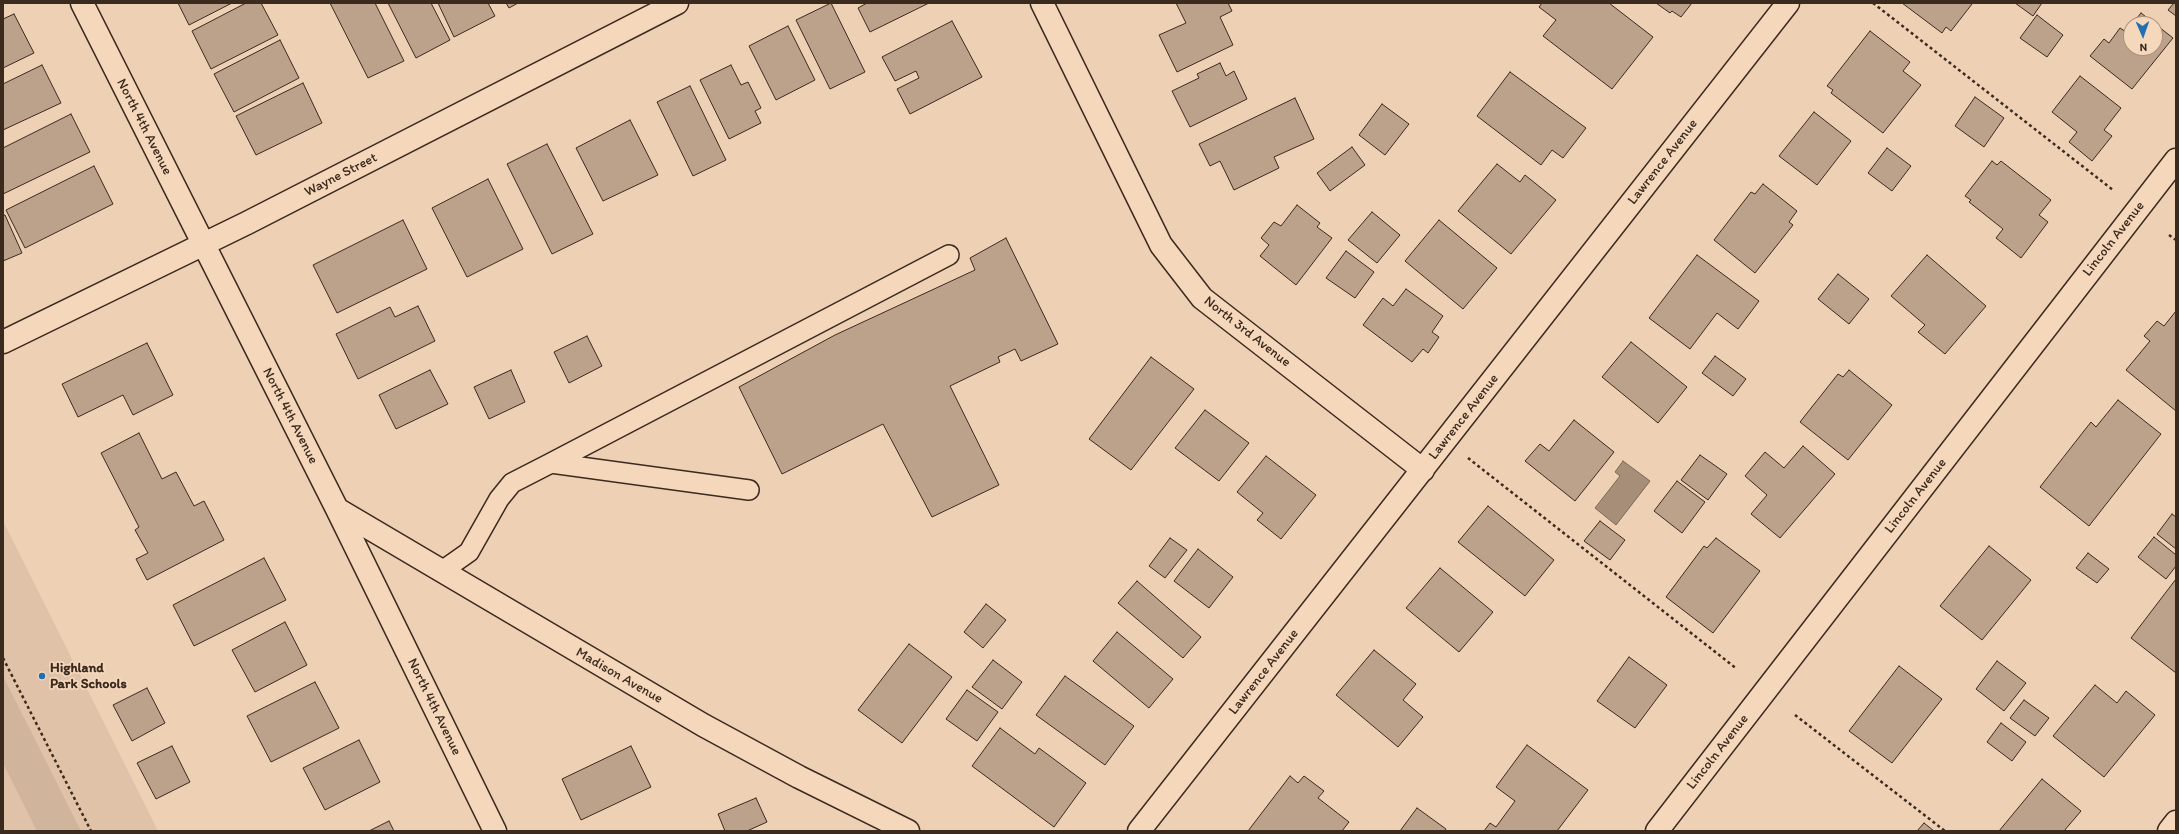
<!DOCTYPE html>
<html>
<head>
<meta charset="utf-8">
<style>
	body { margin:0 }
	#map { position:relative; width:2179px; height:834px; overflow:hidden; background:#eed0b5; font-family:Itim,sans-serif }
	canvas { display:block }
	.frame { position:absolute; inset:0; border:4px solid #3b2a1e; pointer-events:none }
	.north { position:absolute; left:2123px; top:16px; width:40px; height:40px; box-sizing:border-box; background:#f5d7bb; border:1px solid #ab927c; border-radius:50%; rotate:178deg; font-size:11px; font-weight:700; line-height:16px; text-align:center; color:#3b2a1e }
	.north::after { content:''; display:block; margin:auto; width:14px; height:18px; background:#1f6fb2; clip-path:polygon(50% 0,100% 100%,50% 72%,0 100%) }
</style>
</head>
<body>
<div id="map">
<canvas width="2179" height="834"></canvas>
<div class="frame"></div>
<div class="north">N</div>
</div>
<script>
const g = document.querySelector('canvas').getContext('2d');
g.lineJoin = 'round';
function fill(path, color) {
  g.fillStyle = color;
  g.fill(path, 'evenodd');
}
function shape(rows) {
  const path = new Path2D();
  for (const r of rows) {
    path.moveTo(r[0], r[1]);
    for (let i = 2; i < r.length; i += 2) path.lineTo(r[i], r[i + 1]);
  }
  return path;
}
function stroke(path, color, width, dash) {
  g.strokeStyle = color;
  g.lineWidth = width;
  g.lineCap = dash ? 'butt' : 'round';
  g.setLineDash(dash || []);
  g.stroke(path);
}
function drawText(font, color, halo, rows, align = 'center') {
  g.font = font + ' Itim,sans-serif';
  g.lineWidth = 3.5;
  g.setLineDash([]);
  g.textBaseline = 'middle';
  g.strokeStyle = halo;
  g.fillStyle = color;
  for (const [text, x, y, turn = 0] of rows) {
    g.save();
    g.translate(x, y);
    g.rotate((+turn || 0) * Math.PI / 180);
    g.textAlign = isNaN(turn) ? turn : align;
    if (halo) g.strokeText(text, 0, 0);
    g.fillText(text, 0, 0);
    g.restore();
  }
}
fill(shape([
	[3,521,158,831,3,831]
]), '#dfc2a8');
fill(shape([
	[3,676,81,831,37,831,3,763]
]), '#d0b59c');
const water = shape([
	[1623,461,1650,481,1616,525,1595,508,1620,476,1615,472,1623,461]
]);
fill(water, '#a78e79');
stroke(water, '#7c6655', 1);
const building = shape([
	[178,3,232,3,189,25,178,3],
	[246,3,261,3,278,35,211,69,192,31,246,3],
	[330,3,375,3,404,61,368,78,330,3],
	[388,3,431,3,450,40,416,58,388,3],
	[438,3,488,3,495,16,454,37,438,3],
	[506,3,518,3,509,8,506,3],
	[831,3,865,72,830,89,796,20,831,3],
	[867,3,929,3,870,32,858,8,867,3],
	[1176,3,1228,3,1232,11,1220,17,1233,45,1177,72,1159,35,1186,23,1176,3],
	[1542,3,1609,3,1653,37,1612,89,1543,36,1556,20,1539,7,1542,3],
	[1656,3,1692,3,1681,17,1672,11,1670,13,1656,3],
	[1902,3,1970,3,1972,4,1951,31,1946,27,1942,33,1902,3],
	[2015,3,2042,3,2033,16,2015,3],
	[2174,3,2176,3,2176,16,2168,10,2174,3],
	[2141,13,2173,38,2132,89,2090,56,2104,39,2109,43,2120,28,2126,32,2131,26,2131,48,2155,48,2155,24,2132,24,2141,13],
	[14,14,34,53,3,68,3,19,14,14],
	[2037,15,2063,35,2047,57,2020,38,2037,15],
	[952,21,982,77,910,114,897,89,919,78,916,71,895,81,882,57,952,21],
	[788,26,815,80,776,100,749,46,788,26],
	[1870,31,1910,62,1903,71,1921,85,1883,133,1831,93,1833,90,1827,86,1870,31],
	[280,40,299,78,234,112,214,74,280,40],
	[1220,63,1226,76,1234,71,1247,99,1190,127,1172,91,1199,78,1197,74,1220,63],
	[42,65,61,103,3,130,3,84,42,65],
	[731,65,741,85,748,82,761,108,755,111,761,123,729,139,700,80,731,65],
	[1510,72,1586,128,1563,158,1552,150,1541,165,1477,116,1510,72],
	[2080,76,2121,108,2104,130,2112,136,2092,161,2069,142,2077,132,2052,112,2080,76],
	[303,83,322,123,256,155,236,116,303,83],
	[690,86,726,160,693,176,657,102,690,86],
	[1975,97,2004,118,1984,147,1955,126,1975,97],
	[1295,98,1314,139,1274,157,1279,168,1234,190,1220,161,1210,166,1199,144,1295,98],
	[1382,104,1409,124,1385,155,1359,135,1382,104],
	[1814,112,1851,141,1817,185,1779,156,1814,112],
	[71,114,90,152,3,194,3,148,71,114],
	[630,120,658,175,603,201,576,148,630,120],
	[547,144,593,234,552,254,507,164,547,144],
	[1352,147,1365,165,1330,191,1317,173,1352,147],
	[1887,148,1911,166,1892,191,1868,173,1887,148],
	[1992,161,1997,165,2001,161,2051,200,2039,215,2048,222,2021,258,1996,238,2003,229,1969,202,1971,200,1965,196,1992,161],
	[1497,164,1520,182,1525,175,1556,200,1511,254,1458,211,1497,164],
	[94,166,113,204,25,248,6,210,94,166],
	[488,179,523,249,467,277,432,208,488,179],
	[1763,184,1797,211,1789,222,1793,225,1755,273,1714,240,1751,192,1755,194,1763,184],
	[1297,205,1320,223,1317,227,1332,238,1296,285,1260,256,1269,245,1261,238,1274,222,1281,226,1297,205],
	[1372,212,1400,235,1377,263,1348,240,1372,212],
	[3,215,5,215,22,253,3,261,3,215],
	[403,220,427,269,337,313,313,265,403,220],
	[1439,220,1497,268,1463,309,1405,261,1439,220],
	[1006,238,1058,344,1021,361,1015,349,998,357,1000,362,950,386,999,485,932,517,883,424,782,474,739,387,835,335,975,270,970,258,1006,238],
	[1346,251,1374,272,1355,298,1326,278,1346,251],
	[1697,255,1759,301,1738,329,1717,313,1690,349,1649,318,1697,255],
	[1927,255,1986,306,1945,354,1918,332,1925,325,1891,296,1927,255],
	[1838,274,1869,299,1849,324,1818,299,1838,274],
	[1406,289,1443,316,1432,332,1439,337,1428,353,1423,349,1412,362,1363,325,1383,298,1393,306,1406,289],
	[418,306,435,341,358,379,336,334,390,307,395,317,418,306],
	[2176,311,2176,411,2126,370,2150,341,2144,336,2157,321,2164,326,2176,311],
	[587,336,602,366,569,383,554,352,587,336],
	[1631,342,1687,387,1658,423,1602,377,1631,342],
	[147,343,173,395,133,415,123,395,78,417,62,384,147,343],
	[1715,356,1746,379,1733,396,1702,373,1715,356],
	[1151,357,1194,389,1131,470,1089,439,1151,357],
	[430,370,448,404,396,429,379,395,430,370],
	[511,370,525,402,489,419,474,387,511,370],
	[1849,370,1892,405,1848,460,1800,422,1838,374,1843,377,1849,370],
	[2118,400,2161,434,2089,526,2040,487,2091,422,2096,427,2118,400],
	[1205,410,1249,443,1219,481,1175,448,1205,410],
	[1574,420,1614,452,1575,501,1525,461,1540,444,1549,451,1574,420],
	[139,433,162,479,176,472,194,506,204,501,224,540,147,580,136,559,148,553,135,530,139,527,101,453,139,433],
	[1803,446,1835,474,1780,538,1751,514,1767,495,1745,476,1765,452,1784,468,1803,446],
	[1700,455,1727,474,1708,500,1681,480,1700,455],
	[1266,456,1316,495,1281,539,1257,520,1263,513,1237,492,1266,456],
	[1677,481,1705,502,1682,533,1654,511,1677,481],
	[1488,506,1554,560,1525,596,1458,542,1488,506],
	[2172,514,2176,517,2176,549,2157,534,2172,514],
	[1600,521,1625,540,1610,560,1584,541,1600,521],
	[2154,537,2176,555,2176,566,2166,579,2138,557,2154,537],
	[1170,538,1187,550,1165,578,1149,566,1170,538],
	[1716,538,1760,571,1713,633,1666,597,1704,546,1707,548,1716,538],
	[1989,546,2031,580,1982,640,1940,606,1989,546],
	[1198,549,1233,577,1209,608,1174,581,1198,549],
	[2088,553,2109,569,2097,583,2076,568,2088,553],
	[264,558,286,600,194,646,173,605,264,558],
	[1440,568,1493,612,1459,652,1406,608,1440,568],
	[2176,579,2176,673,2131,638,2176,579],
	[1137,581,1201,637,1183,658,1118,603,1137,581],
	[986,604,1006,620,983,648,964,632,986,604],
	[285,622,307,665,255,692,232,650,285,622],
	[1117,632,1173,679,1149,708,1093,661,1117,632],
	[909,644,952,677,902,743,858,710,909,644],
	[1374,650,1416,684,1403,700,1423,717,1398,747,1336,695,1374,650],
	[1629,657,1667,685,1635,728,1597,701,1629,657],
	[993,660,1022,682,1002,709,972,687,993,660],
	[1997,661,2026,683,2004,711,1976,689,1997,661],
	[1899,666,1942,699,1892,763,1849,731,1899,666],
	[1065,676,1134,726,1105,765,1036,715,1065,676],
	[315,682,339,728,271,762,247,716,315,682],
	[2095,685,2117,703,2126,691,2155,715,2104,777,2053,736,2095,685],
	[147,688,165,723,132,741,113,705,147,688],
	[967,690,998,712,977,741,946,719,967,690],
	[2024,700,2049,718,2035,736,2010,718,2024,700],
	[2001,723,2026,742,2012,761,1987,742,2001,723],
	[1000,728,1035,754,1039,748,1086,783,1054,827,972,766,1000,728],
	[359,740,380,782,325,810,303,768,359,740],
	[1527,745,1588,790,1557,831,1484,831,1490,823,1496,827,1515,801,1496,787,1527,745],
	[172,746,190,782,156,799,137,763,172,746],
	[631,746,651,787,581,820,562,779,631,746],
	[1290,776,1298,783,1304,776,1324,791,1318,798,1349,822,1342,831,1248,831,1290,776],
	[2042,779,2081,811,2064,831,1999,831,2042,779],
	[756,798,767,822,747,831,725,831,718,814,756,798],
	[1417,808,1446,829,1445,831,1400,831,1417,808],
	[389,821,394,831,369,831,389,821],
	[1924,823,1934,831,1917,831,1924,823]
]);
fill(building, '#bca18b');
stroke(building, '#3b2a1e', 1);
const service = shape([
	[551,463,949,255],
	[442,571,469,552,499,499,512,483,551,463,749,490]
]);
const minor = shape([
	[82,3,337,509,495,831],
	[1042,3,1161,245,1202,298,1423,470],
	[3,342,247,223,677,3],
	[337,509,703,725,799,777,908,831],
	[1139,831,1788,3],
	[1657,831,2176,160],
	[2169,831,2176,822]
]);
stroke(service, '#3b2a1e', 22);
stroke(minor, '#3b2a1e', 25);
stroke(shape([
	[1873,3,2113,190],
	[2169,235,2176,240],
	[1468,458,1737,669],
	[3,658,91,831],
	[1795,715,1945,831]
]), '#3b2a1e', 2.5, [3, 3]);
stroke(service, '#f5d7bb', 19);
stroke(minor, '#f5d7bb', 22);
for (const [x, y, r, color] of [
	[42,676,4,"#1f6fb2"]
]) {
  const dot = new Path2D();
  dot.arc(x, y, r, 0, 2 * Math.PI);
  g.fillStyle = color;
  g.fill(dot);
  stroke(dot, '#f5d7bb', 1.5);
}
drawText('14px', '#3b2a1e', '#f5d7bb', [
	["North 4th Avenue",144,127,63],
	["Lawrence Avenue",1663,162,-52],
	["Wayne Street",341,175,-27],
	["Lincoln Avenue",2114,239,-52],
	["North 3rd Avenue",1247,332,38],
	["North 4th Avenue",290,416,63],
	["Lawrence Avenue",1464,417,-52],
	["Lincoln Avenue",1916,496,-52],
	["Lawrence Avenue",1264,672,-52],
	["Madison Avenue",619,676,30],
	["North 4th Avenue",434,707,64],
	["Lincoln Avenue",1718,752,-52]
]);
drawText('bold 14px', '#3b2a1e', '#f5d7bb', [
	["Highland",50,668],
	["Park Schools",50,684]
], 'left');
</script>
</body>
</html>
